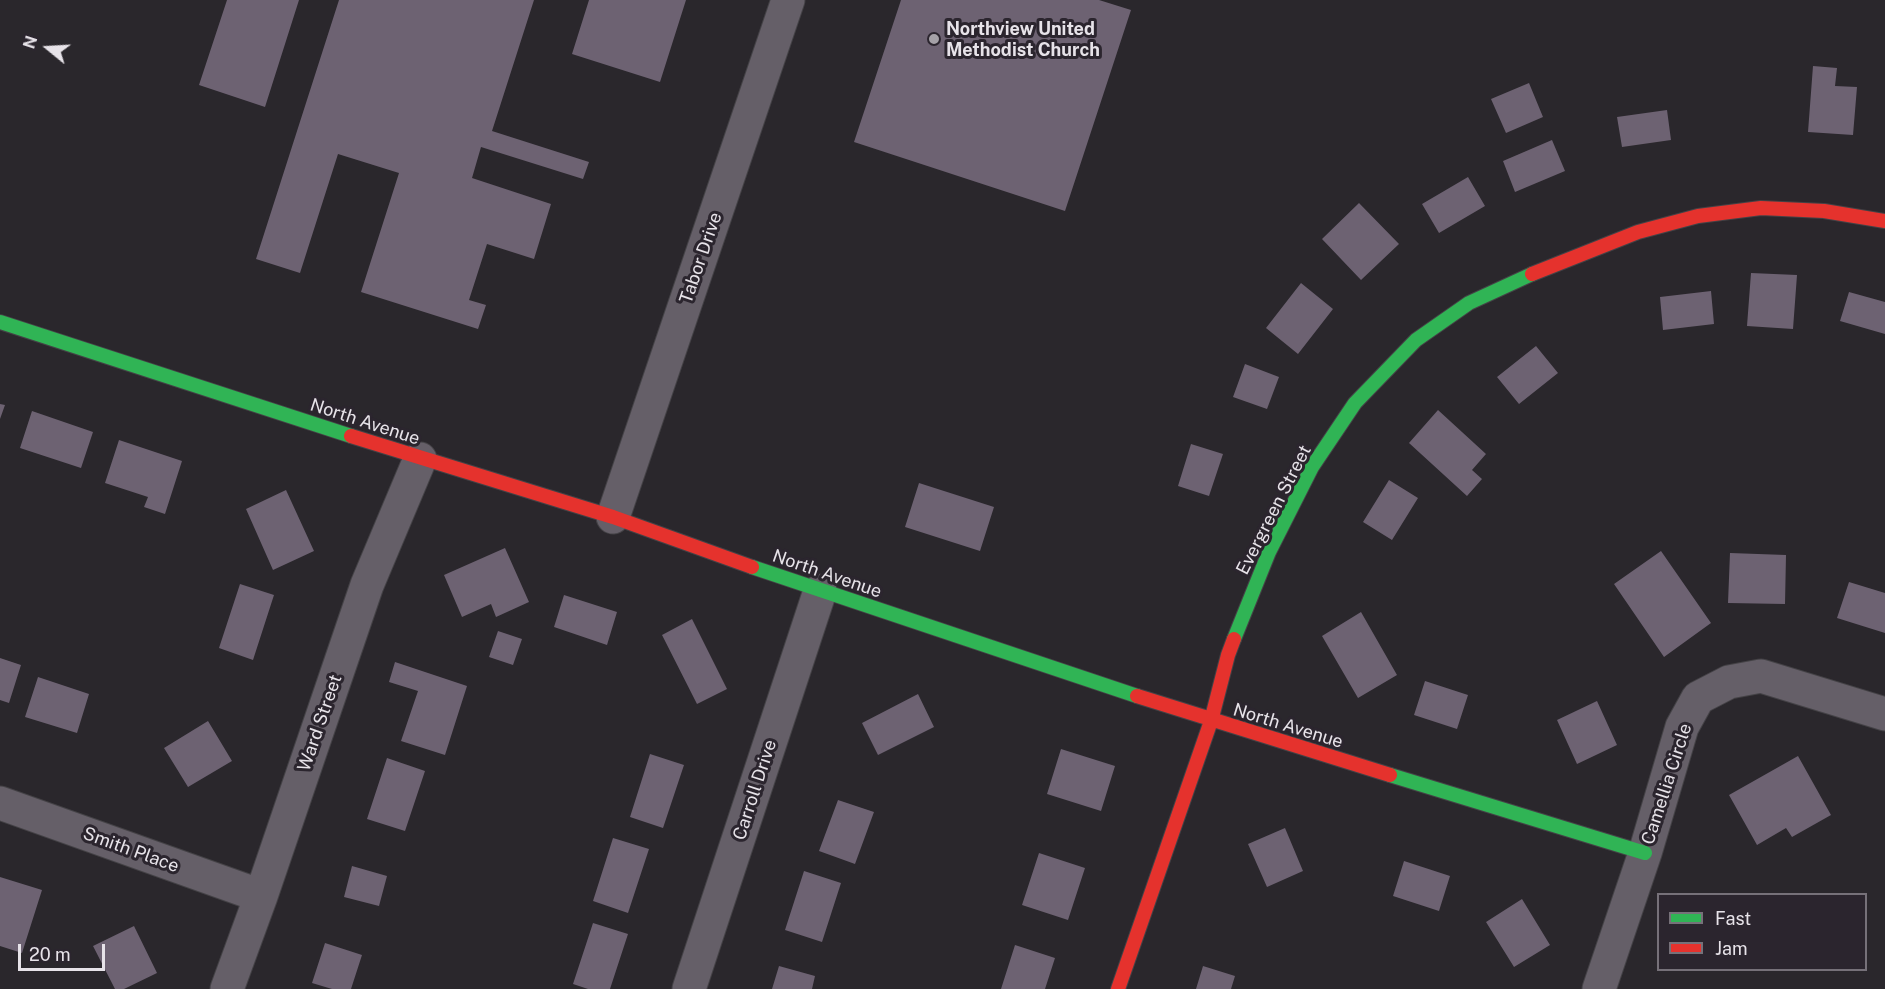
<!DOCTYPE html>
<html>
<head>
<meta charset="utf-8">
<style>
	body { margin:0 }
	#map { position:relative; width:1885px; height:989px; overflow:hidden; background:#2a272c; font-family:"Public Sans",sans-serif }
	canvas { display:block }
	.legend { position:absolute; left:1657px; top:893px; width:210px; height:78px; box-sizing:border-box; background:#2b252e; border:2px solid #767179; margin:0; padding:8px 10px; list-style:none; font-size:18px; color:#e7e3e9 }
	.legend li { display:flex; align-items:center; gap:12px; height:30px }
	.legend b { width:30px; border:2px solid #767179 }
	.north { position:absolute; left:18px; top:18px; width:60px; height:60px; -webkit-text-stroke:4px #2b252e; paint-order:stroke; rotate:288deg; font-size:16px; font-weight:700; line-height:24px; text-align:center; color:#e7e3e9 }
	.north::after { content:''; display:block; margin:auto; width:21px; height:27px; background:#e7e3e9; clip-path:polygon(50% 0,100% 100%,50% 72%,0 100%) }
	.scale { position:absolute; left:18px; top:944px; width:87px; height:27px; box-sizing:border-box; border:3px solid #e7e3e9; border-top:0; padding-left:8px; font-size:18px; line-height:21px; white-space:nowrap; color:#e7e3e9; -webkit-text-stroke:4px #2b252e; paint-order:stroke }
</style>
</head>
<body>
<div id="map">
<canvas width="1885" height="989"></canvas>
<ul class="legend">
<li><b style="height:8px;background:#30b455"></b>Fast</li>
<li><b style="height:8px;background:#e5322d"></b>Jam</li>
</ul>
<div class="north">N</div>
<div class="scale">20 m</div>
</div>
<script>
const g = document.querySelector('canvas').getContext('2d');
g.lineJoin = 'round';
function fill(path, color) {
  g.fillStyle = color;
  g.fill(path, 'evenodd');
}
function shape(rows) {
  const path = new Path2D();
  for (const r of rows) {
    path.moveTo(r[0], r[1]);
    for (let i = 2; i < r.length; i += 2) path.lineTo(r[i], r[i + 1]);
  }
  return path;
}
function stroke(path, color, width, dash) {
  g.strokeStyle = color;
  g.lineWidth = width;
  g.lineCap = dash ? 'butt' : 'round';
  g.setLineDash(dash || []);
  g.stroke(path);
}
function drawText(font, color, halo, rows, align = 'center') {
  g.font = font + ' "Public Sans",sans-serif';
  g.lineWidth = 6;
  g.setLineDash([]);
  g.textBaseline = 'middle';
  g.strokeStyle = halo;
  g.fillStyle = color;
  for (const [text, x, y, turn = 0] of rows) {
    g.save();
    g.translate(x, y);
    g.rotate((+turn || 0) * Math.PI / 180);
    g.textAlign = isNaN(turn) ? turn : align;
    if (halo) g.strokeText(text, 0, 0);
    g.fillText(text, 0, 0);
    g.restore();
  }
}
fill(shape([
	[227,0,299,0,265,107,199,85],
	[339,0,534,0,492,131,589,162,583,179,481,147,472,178,551,204,534,259,487,244,469,300,486,305,478,329,361,292,399,173,338,154,300,273,256,259],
	[589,0,686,0,660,82,572,54],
	[901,0,1099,0,1131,10,1065,211,854,142],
	[1813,66,1837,68,1835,86,1857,87,1853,135,1808,132],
	[1529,83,1543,117,1506,133,1491,99],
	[1667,110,1671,140,1622,147,1617,117],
	[1552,140,1565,171,1515,192,1503,161],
	[1468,177,1485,206,1439,233,1422,204],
	[1359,203,1399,244,1361,280,1322,239],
	[1751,273,1797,275,1793,329,1747,326],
	[1301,283,1333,309,1298,354,1266,328],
	[1711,291,1714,324,1663,330,1660,297],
	[1849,292,1885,302,1885,334,1840,321],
	[1536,346,1558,373,1519,404,1497,377],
	[1245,364,1279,377,1267,409,1233,397],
	[0,404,5,405,0,419],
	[1438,410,1486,454,1472,470,1482,479,1467,496,1409,443],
	[32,411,93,432,81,468,20,448],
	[119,440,182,461,165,514,144,507,148,497,105,483],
	[1191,444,1223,454,1209,496,1178,486],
	[1389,480,1418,498,1392,540,1363,522],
	[919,483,994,507,980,551,905,527],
	[286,490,314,551,273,570,246,509],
	[505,548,529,602,496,617,491,604,462,617,444,575],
	[1661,551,1711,623,1664,657,1614,584],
	[1730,553,1786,555,1785,604,1728,603],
	[1849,582,1885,593,1885,633,1837,618],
	[240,584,274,595,253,660,219,648],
	[564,595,617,612,607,645,554,627],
	[1361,612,1397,675,1358,698,1322,636],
	[692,619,727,689,697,704,662,635],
	[498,631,522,639,513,665,489,657],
	[0,658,21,665,9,703,0,700],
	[395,662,467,686,445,755,401,741,418,691,389,682],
	[38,677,89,694,77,733,25,717],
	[1425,681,1468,695,1457,729,1414,715],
	[918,694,934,727,878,755,862,723],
	[1597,701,1617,745,1577,764,1557,720],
	[208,721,232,761,188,787,164,748],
	[1061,749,1115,766,1101,811,1047,794],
	[650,754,684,765,663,828,630,817],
	[1798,756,1831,815,1792,837,1786,828,1757,845,1729,795],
	[387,758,425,771,405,831,367,819],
	[838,800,874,812,855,864,819,851],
	[1285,828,1303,871,1267,887,1248,844],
	[613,838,649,849,628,913,593,901],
	[1039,853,1085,868,1068,920,1022,905],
	[1404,861,1450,876,1439,911,1393,896],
	[352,866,387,876,379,906,344,897],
	[804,871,841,883,822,942,785,930],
	[0,877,42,890,22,953,0,946],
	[1522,899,1550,945,1514,967,1486,922],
	[593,923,628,934,610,989,588,989,573,984],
	[134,926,157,973,124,989,115,989,93,946],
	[325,943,362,955,351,989,332,989,312,983],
	[1015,945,1055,958,1045,989,1001,989],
	[779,966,815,976,812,989,772,989],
	[1203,966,1235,976,1231,989,1196,989]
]), '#6d6272');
const street = shape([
	[613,517,788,0],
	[0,803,261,896],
	[227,989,261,896,367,585,420,459],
	[689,989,820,591],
	[1599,989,1645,853,1682,727,1698,698,1729,682,1761,676,1885,714]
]);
const fast = shape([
	[0,322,351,436],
	[752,567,1137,696],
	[1234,639,1269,552,1312,467,1355,403,1416,340,1469,303,1532,274],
	[1390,775,1645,853]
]);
const jam = shape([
	[1532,274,1638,232,1698,216,1761,208,1824,211,1885,221],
	[351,436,613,517,752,567],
	[1137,696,1390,775],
	[1118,989,1211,721,1228,655,1234,639]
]);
stroke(street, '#444246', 35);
stroke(fast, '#444246', 16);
stroke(jam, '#444246', 16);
stroke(street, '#655f68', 33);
stroke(fast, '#30b455', 14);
stroke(jam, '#e5322d', 14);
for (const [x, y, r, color] of [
	[934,39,6,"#a5a1a7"]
]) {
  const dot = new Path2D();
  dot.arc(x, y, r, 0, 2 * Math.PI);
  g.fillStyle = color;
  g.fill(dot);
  stroke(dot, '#2b252e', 2);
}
drawText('bold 18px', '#e7e3e9', '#2b252e', [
	["Northview United",946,29],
	["Methodist Church",946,50]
], 'left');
drawText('18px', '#e7e3e9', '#2b252e', [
	["Tabor Drive",701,258,-71],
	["North Avenue",365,422,18],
	["Evergreen Street",1274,510,-63],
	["North Avenue",827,574,19],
	["Ward Street",320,723,-71],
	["North Avenue",1288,726,17],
	["Camellia Circle",1667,784,-72],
	["Carroll Drive",755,790,-72],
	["Smith Place",131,850,20]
]);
</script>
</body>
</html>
